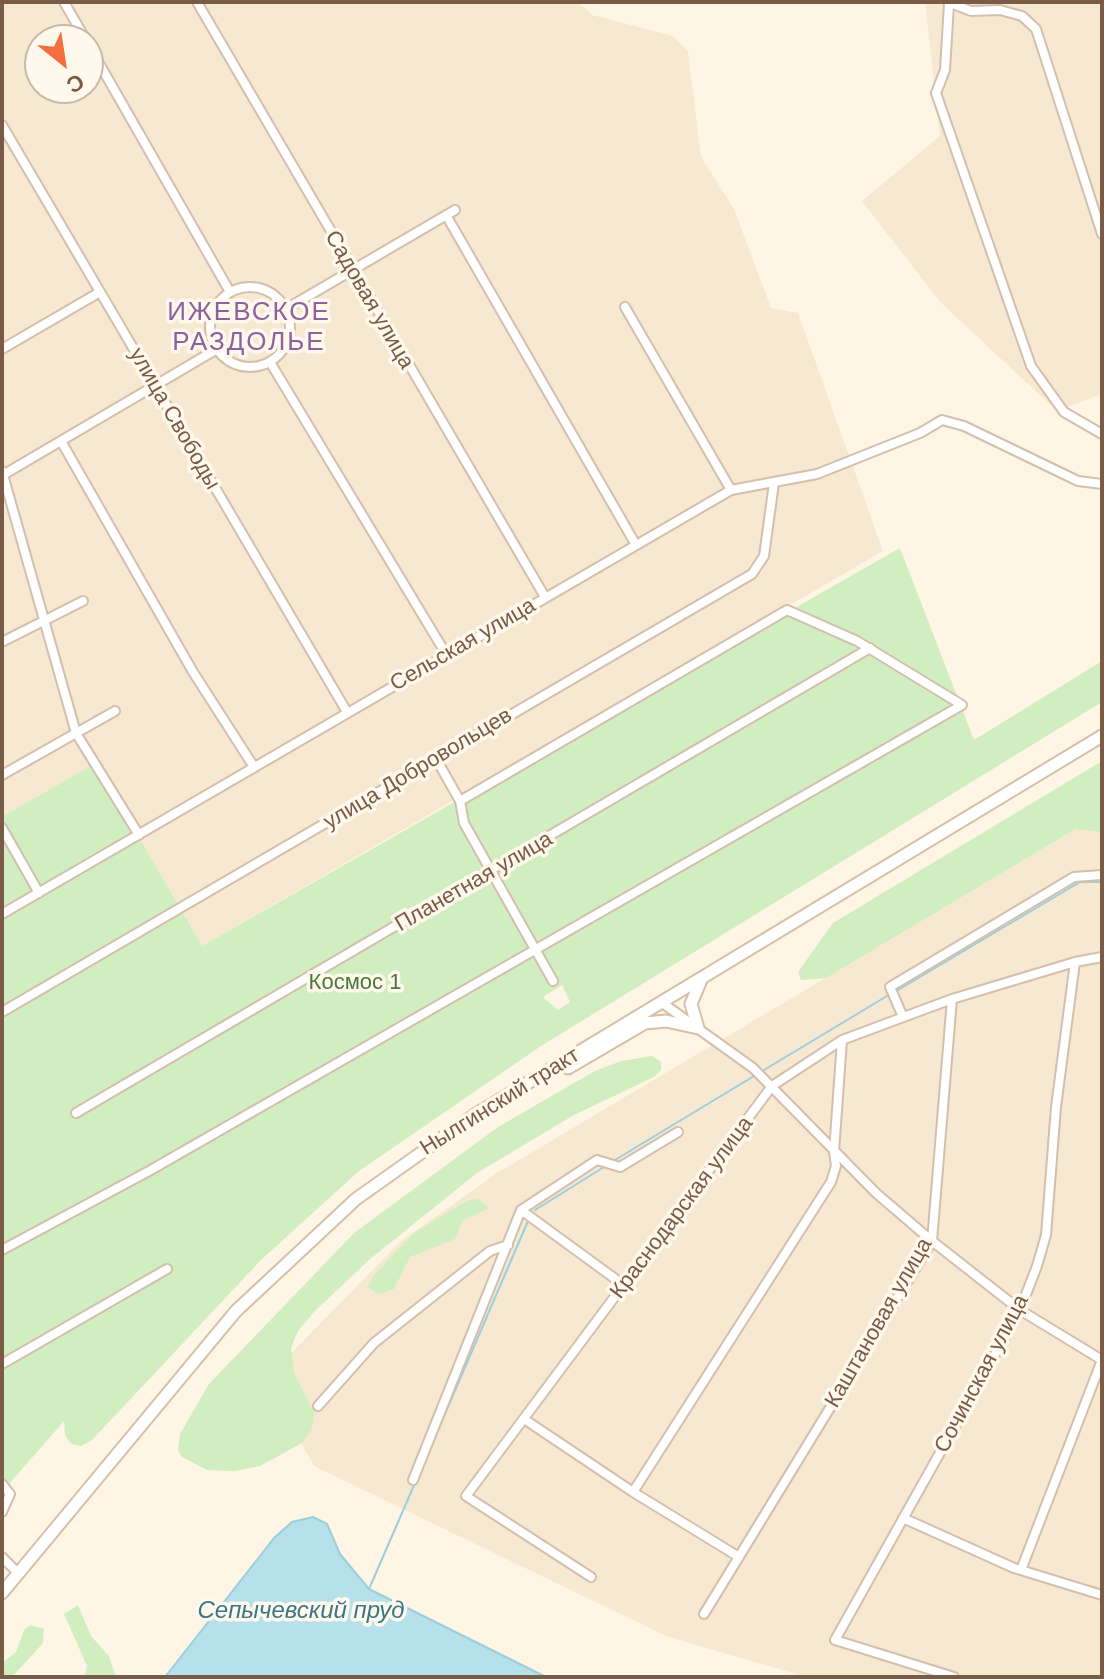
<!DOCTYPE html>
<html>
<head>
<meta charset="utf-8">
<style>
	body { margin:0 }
	#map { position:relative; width:1104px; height:1679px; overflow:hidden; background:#fef5e4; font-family:Helvetica,sans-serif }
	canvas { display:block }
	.frame { position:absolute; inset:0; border:4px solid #795b46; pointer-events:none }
	.north { position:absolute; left:24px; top:24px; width:80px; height:80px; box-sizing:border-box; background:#fff8ec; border:2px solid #c9b9aa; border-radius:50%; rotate:150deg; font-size:22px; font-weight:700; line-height:32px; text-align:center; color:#795b46 }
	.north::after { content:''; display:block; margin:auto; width:28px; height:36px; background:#f46f3d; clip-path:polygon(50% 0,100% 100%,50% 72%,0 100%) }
</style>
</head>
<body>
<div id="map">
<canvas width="1104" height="1679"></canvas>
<div class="frame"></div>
<div class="north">С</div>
</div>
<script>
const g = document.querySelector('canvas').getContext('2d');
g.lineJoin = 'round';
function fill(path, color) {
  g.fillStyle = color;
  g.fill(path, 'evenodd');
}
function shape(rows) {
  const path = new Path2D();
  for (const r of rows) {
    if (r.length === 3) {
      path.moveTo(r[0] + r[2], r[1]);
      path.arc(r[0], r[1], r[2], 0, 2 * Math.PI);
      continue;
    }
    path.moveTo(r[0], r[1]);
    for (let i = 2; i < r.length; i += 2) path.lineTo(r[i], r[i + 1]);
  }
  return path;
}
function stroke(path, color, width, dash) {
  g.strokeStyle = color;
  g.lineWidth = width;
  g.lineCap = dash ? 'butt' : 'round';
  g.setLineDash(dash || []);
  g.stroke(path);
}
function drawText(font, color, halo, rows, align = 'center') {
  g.font = font + ' Helvetica,sans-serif';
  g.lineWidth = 7;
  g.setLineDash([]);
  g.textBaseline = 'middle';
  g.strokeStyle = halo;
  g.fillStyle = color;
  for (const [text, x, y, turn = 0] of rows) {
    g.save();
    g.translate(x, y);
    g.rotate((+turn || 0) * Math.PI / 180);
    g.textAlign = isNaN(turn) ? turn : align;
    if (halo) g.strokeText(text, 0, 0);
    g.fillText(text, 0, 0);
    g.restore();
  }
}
fill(shape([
	[2,2,578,2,592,15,673,36,688,51,701,157,734,209,771,308,798,313,883,551,202,946,96,763,2,818],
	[40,40,88,40,88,88,40,88],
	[925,2,1102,2,1102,394,1057,411,941,303,862,201,940,136],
	[1102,814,1102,1677,806,1677,666,1636,314,1466,266,1379,400,1242,497,1173]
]), '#f7e8d1');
fill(shape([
	[900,548,974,740,1102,661,1102,702,541,1046,359,1171,261,1260,92,1440,81,1446,71,1444,65,1435,64,1421,2,1492,2,817,96,763,202,946],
	[562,985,570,1002,558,1010,543,997],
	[1102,761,1102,832,1076,829,826,978,801,980,798,972,833,923],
	[652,1056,661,1062,661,1070,654,1077,574,1115,477,1173,369,1260,315,1311,298,1331,291,1348,294,1373,314,1412,312,1429,302,1443,260,1466,235,1471,207,1470,182,1457,178,1450,180,1434,209,1384,354,1233,498,1127,595,1071,621,1061],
	[478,1199,489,1208,462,1221,455,1239,410,1257,394,1289,378,1294,368,1287,374,1275,414,1233,468,1200],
	[78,1605,91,1636,109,1656,116,1677,84,1677,87,1666,64,1614],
	[30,1625,44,1629,43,1643,12,1677,2,1677,2,1663,16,1652,24,1630]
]), '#d1eec0');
const water = shape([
	[313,1517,327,1524,340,1554,369,1589,546,1677,165,1677,274,1538,292,1522,313,1517]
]);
fill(water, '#b6e0ea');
stroke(water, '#9bcfdd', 2);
stroke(shape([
	[898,990,1080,882,1102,882],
	[764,1070,887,996],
	[615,1160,754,1076],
	[535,1210,604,1167],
	[432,1444,528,1221],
	[369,1589,415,1483]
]), '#9bcfdd', 2);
const street = shape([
	[64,2,86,40],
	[197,2,545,597],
	[948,2,971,11,1000,10,1022,16,1036,29,1102,234],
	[949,4,945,70,936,93,1031,366,1064,412,1102,434],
	[88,44,230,292],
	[2,125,347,712],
	[446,215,636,545],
	[250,327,40],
	[625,307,731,490],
	[286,309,455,210],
	[2,349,100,292],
	[270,362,446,654],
	[61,441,193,672,254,767],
	[2,471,76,733,139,835],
	[3,475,217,349],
	[2,642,83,601],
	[435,757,460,801,464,823,553,981],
	[2,775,115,711],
	[2,828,39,893],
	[2,914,731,490,817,474,920,433,942,420,964,426,1078,481,1102,484],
	[661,1002,753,1068,876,1193,932,1241,1020,1310,1102,1360],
	[2,1012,752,574,764,556,774,483],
	[903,1017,890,987,1074,877,1102,875],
	[76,1113,870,648],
	[521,1210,625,1286],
	[2,1250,149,1171,962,705,857,641,787,610,460,801],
	[2,1364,167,1269],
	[318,1406,374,1343,490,1251,508,1245],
	[524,1419,633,1492,739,1557],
	[413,1480,521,1210,597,1160,620,1167,678,1132],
	[2,1484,10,1494,2,1512],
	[633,1492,831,1182,836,1166,834,1152,842,1040],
	[903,1518,1014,1568,1102,1595],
	[2,1557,18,1573],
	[1021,1570,1102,1360],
	[591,1577,466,1496,772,1086,842,1040,952,999,1075,962,1102,957],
	[704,1614,932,1241,952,999],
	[954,1677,835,1640,1020,1310,1037,1266,1046,1235,1056,1107,1075,962]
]);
const secondary = shape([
	[698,1028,691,1004,701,980],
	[568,1068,645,1023,666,1021,698,1028],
	[2,1593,236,1311,356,1199,473,1116,1102,736]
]);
stroke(street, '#d3bfab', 12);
stroke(secondary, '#d7bfa8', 15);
stroke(street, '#fff', 8);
stroke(secondary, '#fff', 11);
drawText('22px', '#795b46', '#fff8ec', [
	["Садовая улица",369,300,60],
	["улица Свободы",174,419,60],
	["Сельская улица",463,645,-30],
	["улица Добровольцев",418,769,-31],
	["Планетная улица",474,882,-30],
	["Нылгинский тракт",500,1102,-32],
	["Краснодарская улица",682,1208,-53],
	["Каштановая улица",879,1323,-60],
	["Сочинская улица",982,1374,-62]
]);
drawText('22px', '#4a7a3b', '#fff8ec', [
	["Космос 1",355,983]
]);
drawText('italic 24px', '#3b7787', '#fff8ec', [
	["Сепычевский пруд",301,1611]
]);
g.letterSpacing = '2px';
drawText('26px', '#8c619e', '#fff8ec', [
	["ИЖЕВСКОЕ",249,313],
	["РАЗДОЛЬЕ",249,343]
]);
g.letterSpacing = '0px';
</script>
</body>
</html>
